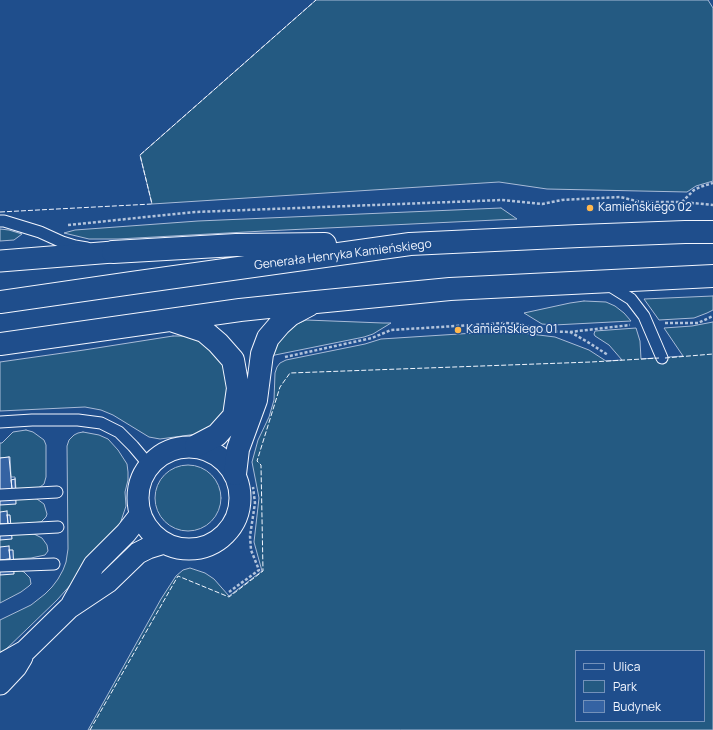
<!DOCTYPE html>
<html>
<head>
<meta charset="utf-8">
<style>
	body { margin:0 }
	#map { position:relative; width:713px; height:730px; overflow:hidden; background:#1f4e8c; font-family:Manrope,sans-serif }
	canvas { display:block }
	.legend { position:absolute; left:575px; top:650px; width:130px; height:72px; box-sizing:border-box; background:#1f4e8c; border:1px solid #7391ba; margin:0; padding:5px 7px; list-style:none; font-size:12px; color:#f2f6ff }
	.legend li { display:flex; align-items:center; gap:8px; height:20px }
	.legend b { width:20px; border:1px solid #7391ba }
</style>
</head>
<body>
<div id="map">
<canvas width="713" height="730"></canvas>
<ul class="legend">
<li><b style="height:5px;background:#1f4e8c"></b>Ulica</li>
<li><b style="height:11px;background:#245a82"></b>Park</li>
<li><b style="height:11px;background:#3563a3"></b>Budynek</li>
</ul>
</div>
<script>
const g = document.querySelector('canvas').getContext('2d');
g.lineJoin = 'round';
function fill(path, color) {
  g.fillStyle = color;
  g.fill(path, 'evenodd');
}
function shape(rows) {
  const path = new Path2D();
  for (const r of rows) {
    if (r.length === 3) {
      path.moveTo(r[0] + r[2], r[1]);
      path.arc(r[0], r[1], r[2], 0, 2 * Math.PI);
      continue;
    }
    path.moveTo(r[0], r[1]);
    for (let i = 2; i < r.length; i += 2) path.lineTo(r[i], r[i + 1]);
  }
  return path;
}
function stroke(path, color, width, dash) {
  g.strokeStyle = color;
  g.lineWidth = width;
  g.lineCap = dash ? 'butt' : 'round';
  g.setLineDash(dash || []);
  g.stroke(path);
}
function drawText(font, color, halo, rows, align = 'center') {
  g.font = font + ' Manrope,sans-serif';
  g.lineWidth = 3;
  g.setLineDash([]);
  g.textBaseline = 'middle';
  g.strokeStyle = halo;
  g.fillStyle = color;
  for (const [text, x, y, turn = 0] of rows) {
    g.save();
    g.translate(x, y);
    g.rotate((+turn || 0) * Math.PI / 180);
    g.textAlign = isNaN(turn) ? turn : align;
    if (halo) g.strokeText(text, 0, 0);
    g.fillText(text, 0, 0);
    g.restore();
  }
}
const green = shape([
	[316,0,708,0,713,8,713,181,696,186,687,192,547,189,499,182,152,204,140,155,316,0],
	[501,208,517,219,264,231,118,239,89,239,64,233,75,230,198,221,501,208],
	[0,229,9,230,22,234,14,240,0,241,0,229],
	[713,296,713,310,707,313,694,318,659,320,644,299,713,296],
	[584,301,606,302,615,306,624,313,631,321,554,325,542,324,524,313,570,303,584,301],
	[306,320,383,323,391,323,373,334,364,337,270,356,276,342,293,326,306,320],
	[713,322,713,730,88,730,161,599,176,576,183,570,190,568,205,573,214,579,229,596,262,571,254,542,259,498,252,462,258,440,269,417,274,400,275,373,277,367,280,363,286,360,365,344,381,339,506,331,555,337,589,350,606,361,622,360,609,345,595,336,594,334,595,331,636,328,640,341,641,359,683,356,664,328,692,326,713,322],
	[576,651,704,651,704,721,576,721,576,651],
	[173,336,185,336,198,340,216,353,229,374,226,410,212,426,197,434,160,439,149,437,113,415,101,410,85,407,0,411,0,362,84,350,173,336],
	[26,430,33,432,44,440,46,445,46,477,44,484,40,487,37,488,16,489,15,477,11,477,10,457,0,458,0,443,2,443,13,432,26,430],
	[83,432,99,435,108,439,118,450,127,464,128,472,128,480,125,492,126,506,119,527,74,581,57,600,0,655,0,620,31,605,45,594,52,587,58,579,63,570,66,562,68,549,67,446,69,440,74,435,78,433,83,432],
	[188,498,33],
	[32,498,37,499,44,504,47,514,46,517,41,522,0,526,0,500,32,498],
	[34,534,42,538,47,545,48,551,45,555,31,558,0,560,0,535,34,534],
	[0,570,20,570,24,572,30,578,31,584,29,586,21,592,0,603,0,570]
]);
fill(green, '#245a82');
stroke(green, '#a8bbd7', 1);
const building = shape([
	[9,457,12,489,0,490,0,458,9,457],
	[15,479,16,504,0,505,0,490,12,489,11,480,15,479],
	[7,511,8,524,0,524,0,512,7,511],
	[7,515,10,515,12,539,0,540,0,524,8,524,7,515],
	[9,546,10,559,0,560,0,547,9,546],
	[9,550,13,550,14,574,0,575,0,560,10,559,9,550]
]);
fill(building, '#3563a3');
stroke(building, '#f2f6ff', 1);
const service = shape([
	[0,221,4,221,40,232,62,242,75,246,87,248],
	[607,284,631,299,644,316,662,358],
	[0,422,32,420,78,420,101,423,119,432,133,446,149,465],
	[0,495,57,492],
	[0,530,58,527],
	[0,566,54,564]
]);
const minor = shape([
	[0,261,113,252],
	[189,498,51],
	[72,604,94,565,126,533,140,515],
	[0,665,25,651,69,608,108,582,138,553,148,548,164,543],
	[0,684,16,667,22,657]
]);
const primary = shape([
	[113,252,236,245,325,244],
	[0,302,132,283,410,244,579,236,685,232,713,232],
	[174,321,204,331,218,343,233,360,238,388,234,416,217,435,196,446],
	[0,344,240,310,316,302,450,289,713,276],
	[235,474,238,449,256,400,262,354,268,338,280,324,290,315,309,305]
]);
stroke(service, '#f2f6ff', 13);
stroke(minor, '#f2f6ff', 23);
stroke(primary, '#f2f6ff', 24);
stroke(shape([
	[682,202,694,190,700,187,713,183],
	[68,225,195,212,502,200,542,204,562,200,620,197,641,202,682,202,713,205],
	[665,323,698,323,713,316],
	[570,332,586,341,608,355],
	[285,357,372,338,391,330,505,323,520,324,540,331,570,332,630,325],
	[229,592,259,570,251,550,250,536,255,503,253,487]
]), '#b3c4dc', 2.5, [3, 2]);
stroke(service, '#1f4e8c', 11);
stroke(minor, '#1f4e8c', 21);
stroke(primary, '#1f4e8c', 22);
stroke(shape([
	[0,212,152,204,140,155,316,0],
	[665,358,713,354],
	[90,730,178,576,229,597,263,571,261,465,257,461,280,387,290,373,591,362,659,358]
]), '#f2f6ff', 1, [5, 2]);
for (const [x, y, r, color] of [
	[590,208,4,"#ffb74d"],
	[458,330,4,"#ffb74d"]
]) {
  const dot = new Path2D();
  dot.arc(x, y, r, 0, 2 * Math.PI);
  g.fillStyle = color;
  g.fill(dot);
  stroke(dot, '#1f4e8c', 1.5);
}
drawText('12px', '#f2f6ff', '#1f4e8c', [
	["Kamieńskiego 02",598,208],
	["Kamieńskiego 01",466,330]
], 'left');
drawText('12px', '#f2f6ff', '#1f4e8c', [
	["Generała Henryka Kamieńskiego",343,255,-7]
]);
</script>
</body>
</html>
